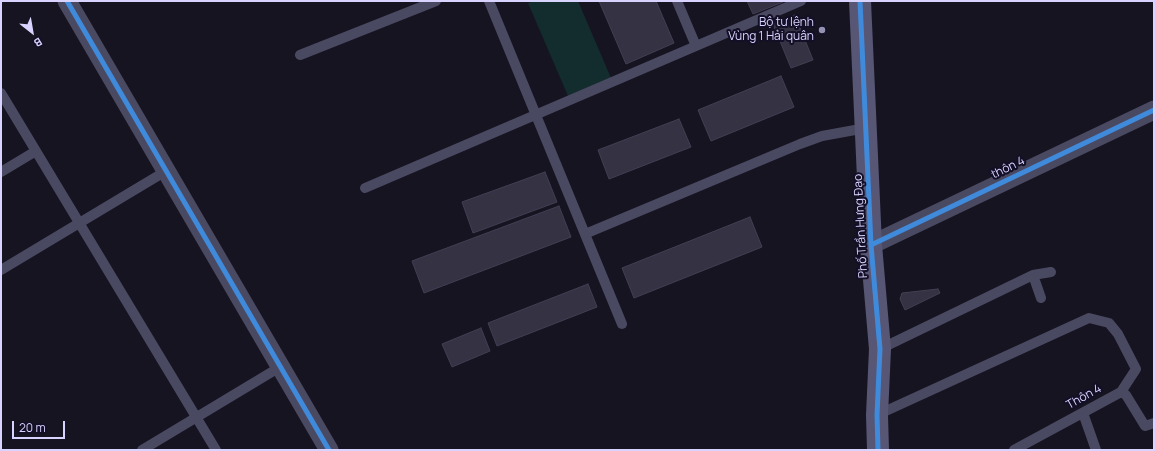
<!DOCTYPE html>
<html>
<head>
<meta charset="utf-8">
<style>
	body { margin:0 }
	#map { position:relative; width:1155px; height:451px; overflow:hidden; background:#161421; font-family:Manrope,sans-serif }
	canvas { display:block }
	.frame { position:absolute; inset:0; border:2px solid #d9d4ff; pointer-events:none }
	.north { position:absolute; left:12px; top:12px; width:40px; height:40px; -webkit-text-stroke:3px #130f26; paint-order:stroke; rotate:149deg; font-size:11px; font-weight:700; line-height:16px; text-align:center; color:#d9d4ff }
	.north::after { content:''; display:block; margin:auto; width:14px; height:18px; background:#d9d4ff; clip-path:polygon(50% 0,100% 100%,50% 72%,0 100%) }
	.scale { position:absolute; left:12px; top:421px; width:53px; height:18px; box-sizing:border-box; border:2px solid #d9d4ff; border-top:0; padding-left:5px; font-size:12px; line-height:14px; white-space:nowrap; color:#d9d4ff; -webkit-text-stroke:3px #130f26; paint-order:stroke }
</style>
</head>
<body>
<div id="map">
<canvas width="1155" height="451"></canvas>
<div class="frame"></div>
<div class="north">B</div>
<div class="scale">20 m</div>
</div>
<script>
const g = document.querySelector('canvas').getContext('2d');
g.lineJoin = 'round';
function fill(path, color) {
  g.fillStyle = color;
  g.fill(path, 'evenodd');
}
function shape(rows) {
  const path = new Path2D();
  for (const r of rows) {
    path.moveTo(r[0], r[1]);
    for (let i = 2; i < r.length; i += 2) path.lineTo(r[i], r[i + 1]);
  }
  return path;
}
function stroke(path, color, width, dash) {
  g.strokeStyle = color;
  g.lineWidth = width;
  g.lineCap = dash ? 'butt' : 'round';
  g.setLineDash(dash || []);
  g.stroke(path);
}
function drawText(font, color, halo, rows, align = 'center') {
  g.font = font + ' Manrope,sans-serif';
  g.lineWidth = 4;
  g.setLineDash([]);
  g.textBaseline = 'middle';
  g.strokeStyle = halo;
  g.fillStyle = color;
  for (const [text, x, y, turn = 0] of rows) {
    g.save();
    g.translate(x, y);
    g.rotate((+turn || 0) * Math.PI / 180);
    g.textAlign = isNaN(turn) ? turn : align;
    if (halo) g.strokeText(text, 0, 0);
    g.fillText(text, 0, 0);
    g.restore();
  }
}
fill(shape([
	[534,1,578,1,611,78,568,96,528,3]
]), '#132c2d');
const building = shape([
	[599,1,656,1,674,43,626,64,599,1],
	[747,1,783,1,783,2,753,14,747,1],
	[795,15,813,60,791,68,773,24,795,15],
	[781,76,794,107,711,141,698,110,781,76],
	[679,119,691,147,609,179,598,150,679,119],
	[545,172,557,202,473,233,462,202,545,172],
	[559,206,571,237,424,293,412,261,559,206],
	[750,217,762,247,634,298,622,268,750,217],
	[588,284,597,307,497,346,488,323,588,284],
	[938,289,940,293,905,310,900,299,902,293,938,289],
	[481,328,490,351,452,367,442,344,481,328]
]);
fill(building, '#343243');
stroke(building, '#433f54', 1);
stroke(shape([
	[489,1,622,324],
	[677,1,696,46],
	[300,55,436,1],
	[1,93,216,450],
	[1,172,36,151],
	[365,188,801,1],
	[585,234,800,144,822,136,866,128],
	[1,270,166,171],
	[1033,275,1041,298],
	[880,349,1033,275,1051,272],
	[1083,413,1096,450],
	[877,415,1089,318,1109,323,1118,334,1136,369,1121,392],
	[142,450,280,367],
	[1014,450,1121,392,1126,395,1145,426,1154,423]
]), '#4a4962', 10);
stroke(shape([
	[67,1,329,450],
	[871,245,1154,110]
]), '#4a4962', 19);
stroke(shape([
	[860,1,871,245,880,349,877,415,878,450]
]), '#575674', 22);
stroke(shape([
	[67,1,329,450],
	[860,1,871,245,880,349,877,415,878,450],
	[871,245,1154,110]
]), '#408adc', 5);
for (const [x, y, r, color] of [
	[822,30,4,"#9591b1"]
]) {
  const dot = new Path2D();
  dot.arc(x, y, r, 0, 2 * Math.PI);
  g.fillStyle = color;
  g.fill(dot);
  stroke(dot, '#130f26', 1.5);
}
drawText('12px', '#d9d4ff', '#130f26', [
	["Bộ tư lệnh",814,23],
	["Vùng 1 Hải quân",814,37]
], 'right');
drawText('12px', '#d9d4ff', '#130f26', [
	["thôn 4",1008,168,-26],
	["Phố Trần Hưng Đạo",861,226,-93],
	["Thôn 4",1084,397,-29]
]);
</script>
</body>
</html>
